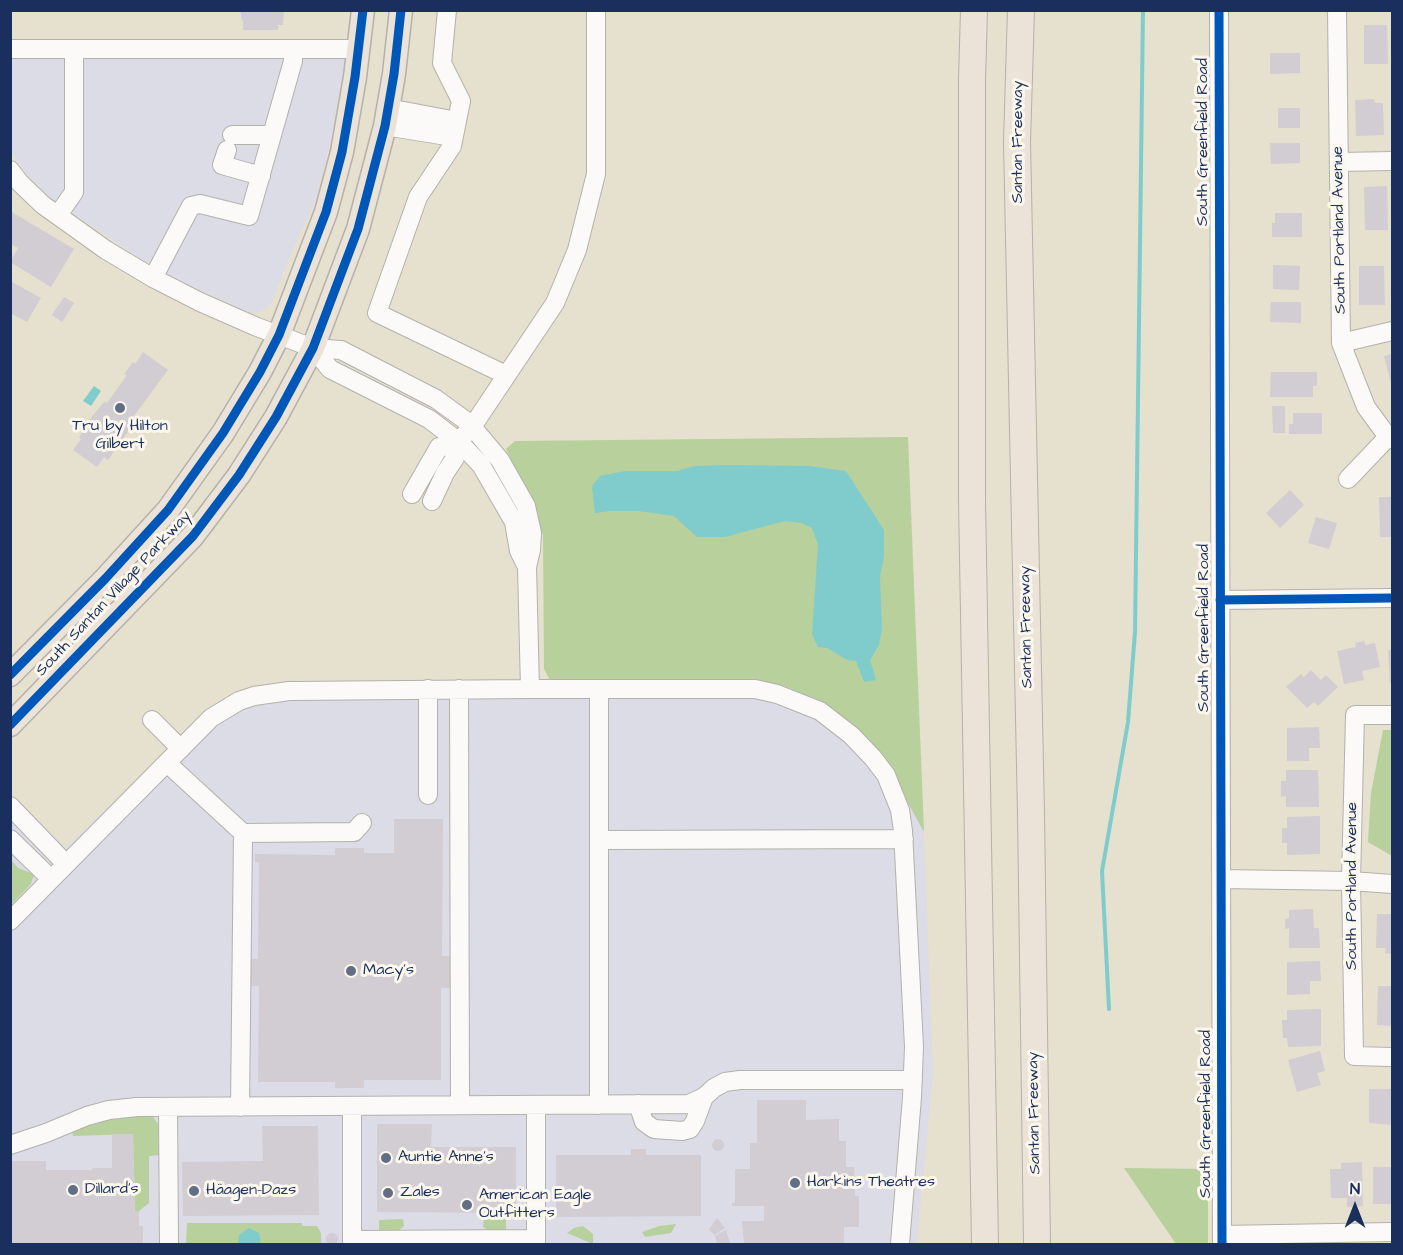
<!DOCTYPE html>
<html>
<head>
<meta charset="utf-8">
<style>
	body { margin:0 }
	#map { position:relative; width:1403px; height:1255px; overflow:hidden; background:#e6e0cf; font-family:"Architects Daughter",sans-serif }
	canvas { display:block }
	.frame { position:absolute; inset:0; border:12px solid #1b2f5e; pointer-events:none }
	.north { position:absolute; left:1325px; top:1177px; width:60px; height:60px; -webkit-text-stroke:4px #fbf7ec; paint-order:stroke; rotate:0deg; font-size:16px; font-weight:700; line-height:24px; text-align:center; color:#1b2f5e }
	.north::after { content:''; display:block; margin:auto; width:21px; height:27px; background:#1b2f5e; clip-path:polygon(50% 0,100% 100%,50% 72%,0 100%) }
</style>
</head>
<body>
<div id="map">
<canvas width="1403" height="1255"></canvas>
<div class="frame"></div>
<div class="north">N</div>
</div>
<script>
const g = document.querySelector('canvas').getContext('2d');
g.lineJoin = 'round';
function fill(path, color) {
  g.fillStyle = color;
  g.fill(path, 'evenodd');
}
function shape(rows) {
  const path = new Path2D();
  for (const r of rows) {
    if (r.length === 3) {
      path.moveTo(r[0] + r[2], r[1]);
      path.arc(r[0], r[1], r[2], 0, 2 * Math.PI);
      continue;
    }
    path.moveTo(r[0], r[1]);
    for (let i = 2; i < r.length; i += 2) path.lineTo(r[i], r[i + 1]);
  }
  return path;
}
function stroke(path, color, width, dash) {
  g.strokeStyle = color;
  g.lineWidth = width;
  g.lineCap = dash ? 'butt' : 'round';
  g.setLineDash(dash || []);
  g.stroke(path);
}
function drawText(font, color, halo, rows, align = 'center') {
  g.font = font + ' "Architects Daughter",sans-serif';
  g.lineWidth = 6;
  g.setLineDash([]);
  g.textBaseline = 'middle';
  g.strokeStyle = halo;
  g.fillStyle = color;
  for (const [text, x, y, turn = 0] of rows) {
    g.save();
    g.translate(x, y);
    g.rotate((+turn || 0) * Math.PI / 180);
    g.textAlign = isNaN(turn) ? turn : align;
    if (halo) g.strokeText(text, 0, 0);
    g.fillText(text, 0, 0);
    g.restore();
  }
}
fill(shape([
	[10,41,294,58,345,58,332,136,315,202,294,247,271,303,267,308,257,313,246,311,191,286,148,264,54,201,31,180,11,152],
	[918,675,933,1072,917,1244,11,1244,10,792,66,848,211,707,231,695,274,683,516,682]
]), '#dcdce6');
fill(shape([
	[908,437,924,832,907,801,865,736,821,701,784,686,705,679,550,680,544,669,543,535,506,449,515,441],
	[1383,730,1392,730,1392,856,1368,842,1371,793],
	[11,860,18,868,34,874,31,884,11,905],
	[145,1115,153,1117,158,1124,159,1155,149,1156,149,1203,139,1211,135,1211,133,1134,73,1136,72,1131,104,1120],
	[1124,1168,1208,1169,1208,1244,1176,1244],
	[403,1219,404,1226,398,1231,379,1231,379,1220],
	[484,1219,506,1219,506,1230,488,1230,483,1227],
	[187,1223,302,1223,302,1226,317,1226,321,1233,321,1244,186,1244],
	[676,1224,671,1233,645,1237,642,1232,659,1226],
	[583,1226,593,1234,593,1244,567,1233,574,1228]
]), '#b8d09c');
fill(shape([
	[94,386,101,391,91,406,83,401],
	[727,465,810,466,846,471,884,530,884,557,880,576,882,629,879,645,870,660,876,680,864,682,856,661,847,660,827,648,818,647,812,634,818,545,812,528,801,523,785,521,725,537,697,537,674,516,638,511,610,511,595,513,592,486,600,476,625,471,677,471,695,466],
	[249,1228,259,1233,261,1244,238,1244,239,1235]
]), '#80cccc');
stroke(shape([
	[1109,1009,1102,871,1128,722,1135,632,1143,10]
]), '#80cccc', 4);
fill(shape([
	[240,10,284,10,283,25,278,25,278,30,243,30,243,21,242,21],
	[1364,25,1387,25,1388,64,1364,64],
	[1270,53,1300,53,1300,73,1270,74],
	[1374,99,1375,103,1383,103,1384,135,1356,136,1355,100],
	[1278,108,1300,108,1300,128,1278,128],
	[1270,143,1300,143,1300,163,1271,164],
	[1387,186,1388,230,1365,230,1364,187],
	[10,211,74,249,51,287,10,262,18,248,10,244],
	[1275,213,1302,213,1302,237,1272,237,1272,223,1275,223],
	[1273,265,1300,266,1299,290,1273,289],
	[1359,266,1384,266,1385,305,1359,305],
	[12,282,41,298,27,322,10,313],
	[64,297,74,303,62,322,52,315],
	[1271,302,1301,302,1301,323,1270,322],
	[143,352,168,370,131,420,135,422,108,460,104,457,97,467,73,450,81,439,79,437,90,419,104,402,107,403,127,375,124,374,133,362,135,364],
	[1392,354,1392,388,1384,356],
	[1271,372,1317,372,1317,386,1313,386,1313,397,1270,397],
	[1272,406,1285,406,1285,433,1273,433],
	[1293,413,1322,413,1322,434,1289,434,1289,424,1293,424],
	[1290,490,1304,505,1280,528,1266,513],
	[1379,497,1392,497,1392,537,1380,537],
	[1316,517,1337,523,1329,549,1308,543],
	[1364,641,1365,645,1375,643,1380,667,1362,671,1364,680,1344,684,1337,651,1356,647,1355,643],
	[1388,650,1392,650,1392,683,1390,683],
	[1311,670,1321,680,1326,675,1338,687,1318,706,1314,702,1307,708,1286,687,1301,674,1304,677],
	[1319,727,1320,748,1309,748,1309,761,1287,761,1287,728],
	[1286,770,1318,770,1319,807,1286,807,1286,796,1281,797,1281,781,1286,781],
	[1320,816,1320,854,1287,855,1287,843,1282,843,1282,828,1287,828,1287,817],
	[394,819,443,819,442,956,450,956,450,988,441,988,441,1080,364,1080,364,1088,335,1088,335,1082,258,1082,259,986,251,986,251,959,258,959,259,862,255,862,255,854,335,855,335,848,364,848,364,853,394,853],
	[1313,909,1314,928,1319,928,1320,948,1289,948,1289,928,1285,929,1285,919,1289,918,1289,910],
	[1377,914,1392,914,1392,954,1385,953,1386,948,1376,948],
	[1320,961,1321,981,1310,981,1310,994,1287,995,1287,962],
	[1378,986,1392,986,1392,1026,1377,1025],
	[1321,1009,1321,1046,1288,1047,1287,1038,1283,1038,1282,1020,1287,1020,1287,1010],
	[1320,1051,1325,1071,1317,1073,1321,1085,1297,1092,1288,1060],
	[1369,1089,1392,1089,1392,1125,1369,1123],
	[757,1100,806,1100,806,1120,839,1119,839,1141,846,1141,846,1167,854,1167,855,1196,859,1196,859,1227,844,1227,844,1244,744,1244,742,1221,764,1221,764,1206,732,1206,732,1203,735,1203,735,1169,750,1169,750,1143,757,1143],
	[377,1124,432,1124,431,1147,516,1147,516,1213,377,1212],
	[262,1126,318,1126,319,1215,183,1216,182,1162,263,1161],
	[112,1134,133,1134,135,1211,139,1211,139,1226,143,1226,143,1244,10,1244,10,1161,46,1161,46,1170,92,1170,92,1168,112,1168],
	[718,1145,6],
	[631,1149,646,1149,646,1155,701,1155,701,1216,556,1217,556,1155,631,1155],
	[1362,1162,1363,1206,1347,1207,1347,1198,1331,1198,1330,1169,1341,1169,1341,1163],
	[1373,1167,1392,1167,1392,1204,1373,1204],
	[717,1218,725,1228,714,1235,709,1229],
	[726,1230,730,1243,717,1243,715,1236],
	[332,1239,6]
]), '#d2ccd3');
const minor = shape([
	[447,10,442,63,461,101,452,146,418,197,377,313,506,375],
	[1219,10,1222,1244],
	[1337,10,1341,343,1366,407,1388,437,1392,439],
	[10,49,358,49],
	[388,108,457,121],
	[385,126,453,137],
	[232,135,272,135],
	[227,150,222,165,261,176],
	[1340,162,1392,161],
	[10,170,20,183,43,205,106,250,153,278,200,302,257,327,313,348,341,350,436,399,469,423,500,460,526,506,532,533,531,550,527,567,530,689],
	[58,215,74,192,74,49],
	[153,278,191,206,200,204,249,216,293,61,293,49],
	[1341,343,1392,331],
	[313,348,330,369,429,419,459,442,481,465,514,522,519,551,527,567],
	[1348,479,1388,437],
	[412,494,439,447,454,446,472,427,555,303,577,250,596,174,596,10],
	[432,501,445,473,455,458,454,446],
	[1220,600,1392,598],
	[459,689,460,1105],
	[599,689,599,1105],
	[1392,715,1355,715,1351,881,1354,1056,1392,1057],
	[152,720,181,749],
	[167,763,243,833,354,832,362,823],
	[428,795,428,689],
	[10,806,66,864],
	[10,839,51,879],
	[599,840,904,839],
	[1221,879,1351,881,1392,884],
	[10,921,211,718,239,701,254,696,289,691,530,689,755,689,777,694,820,711,851,735,873,758,886,775,900,810,903,831,914,1047,912,1097,900,1244],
	[638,1104,644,1122,654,1129,682,1131,690,1129,695,1121,704,1097],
	[536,1105,536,1244],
	[352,1106,352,1244],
	[168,1107,169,1244],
	[240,1107,243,833],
	[10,1145,46,1133,87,1116,109,1110,137,1107,689,1104,704,1097,714,1088,725,1082,740,1080,913,1080],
	[1222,1235,1392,1232],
	[352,1240,536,1239]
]);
const major = shape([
	[10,675,105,579,168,510,223,433,260,372,279,335,326,212,342,152,355,77,363,10],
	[10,725,193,536,239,475,276,417,313,348,358,229,385,126,394,74,401,10]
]);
const highway = shape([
	[974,10,972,80,972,500,985,1244],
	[1021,10,1017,142,1031,814,1037,1244]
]);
stroke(minor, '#b3b1ab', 20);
stroke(major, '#b3b1ab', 25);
stroke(highway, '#b3b1ab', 28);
stroke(minor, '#fbfaf8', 18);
stroke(major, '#ebe3d8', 22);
stroke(highway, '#ebe3d8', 26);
stroke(shape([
	[1219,10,1222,1244],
	[1220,600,1392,598],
	[10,675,105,579,168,510,223,433,260,372,279,335,326,212,342,152,355,77,363,10],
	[10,725,193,536,239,475,276,417,313,348,358,229,385,126,394,74,401,10]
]), '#0057b8', 9);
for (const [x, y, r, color] of [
	[120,408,6,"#626d86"],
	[351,971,6,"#626d86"],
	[386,1158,6,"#626d86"],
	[795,1183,6,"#626d86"],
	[73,1190,6,"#626d86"],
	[194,1191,6,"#626d86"],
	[388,1193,6,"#626d86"],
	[467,1205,6,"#626d86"]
]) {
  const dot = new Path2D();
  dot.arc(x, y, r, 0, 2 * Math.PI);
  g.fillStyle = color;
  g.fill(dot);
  stroke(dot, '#fbf7ec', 2);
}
drawText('16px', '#1b2f5e', '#fbf7ec', [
	["Santan Freeway",1019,142,-90],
	["South Greenfield Road",1204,142,-90],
	["South Portland Avenue",1340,230,-91],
	["South Santan Village Parkway",114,594,-47],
	["Santan Freeway",1027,627,-91],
	["South Greenfield Road",1205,628,-90],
	["South Portland Avenue",1353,886,-90],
	["Santan Freeway",1035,1113,-91],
	["South Greenfield Road",1207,1114,-90]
]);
drawText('16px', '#1b2f5e', '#fbf7ec', [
	["Tru by Hilton",120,427,"center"],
	["Gilbert",120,445,"center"],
	["Macy's",363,971],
	["Auntie Anne's",398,1158],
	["Harkins Theatres",807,1183],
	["Dillard's",85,1190],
	["Häagen-Dazs",206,1191],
	["Zales",400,1193],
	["American Eagle",479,1196],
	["Outfitters",479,1214]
], 'left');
</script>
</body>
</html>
